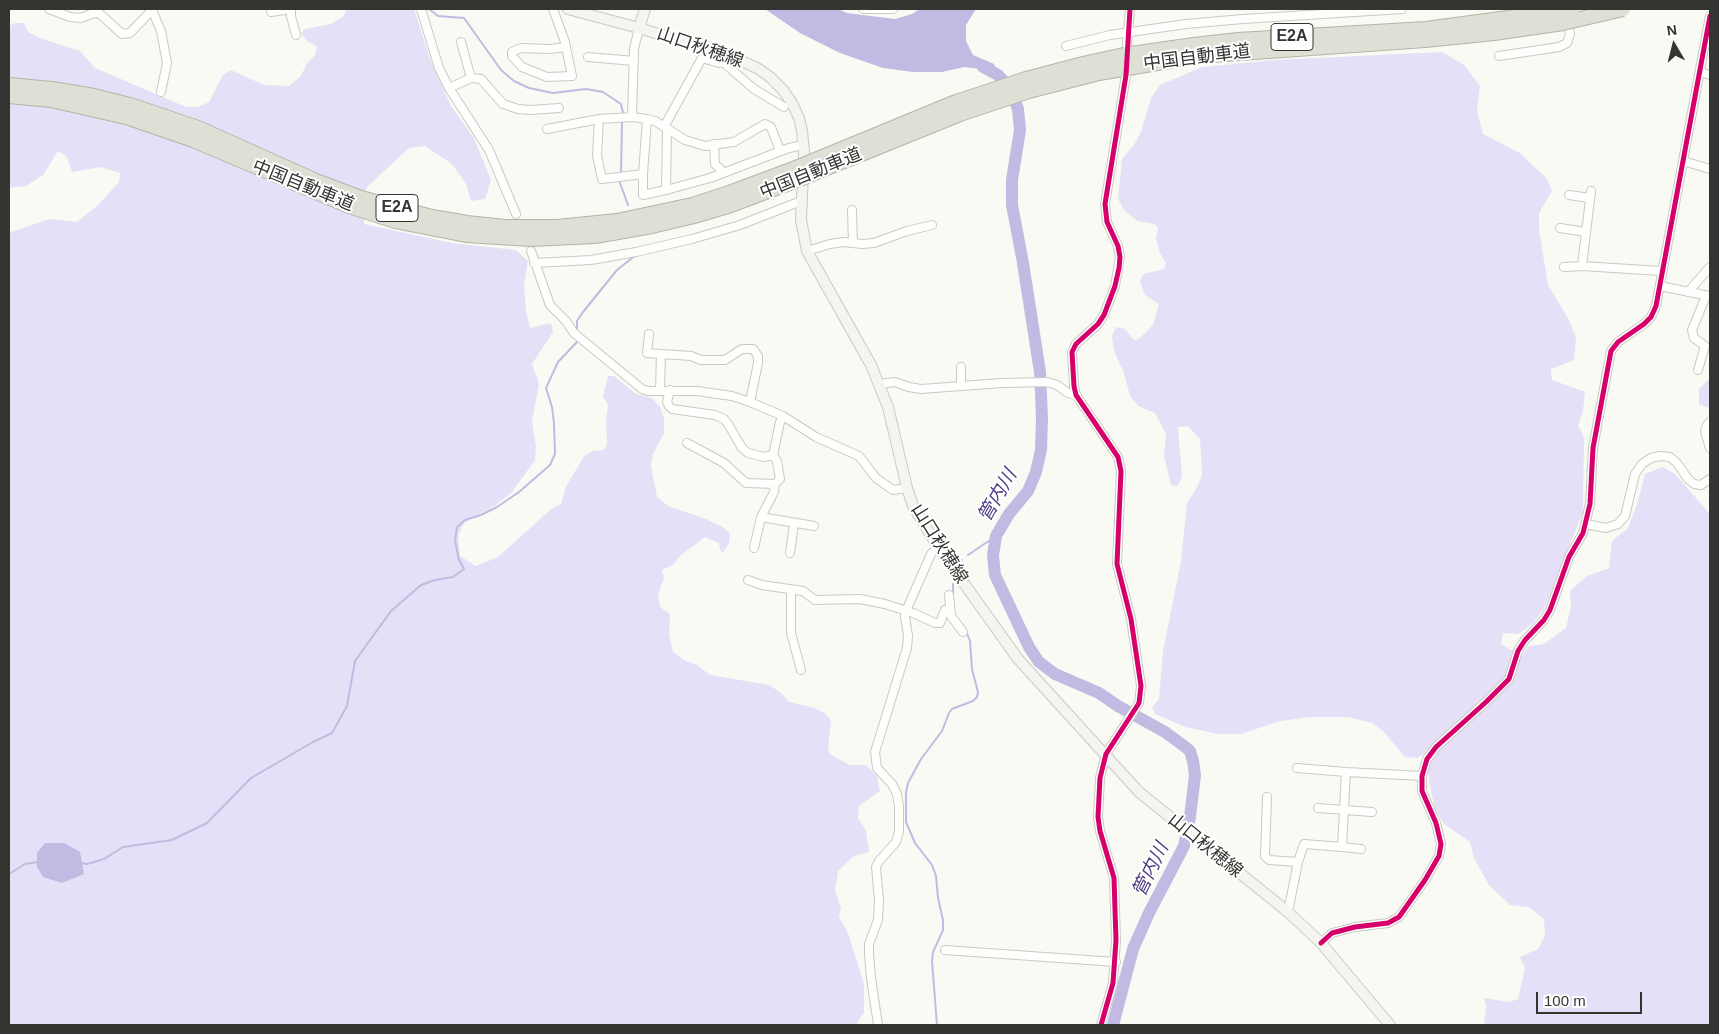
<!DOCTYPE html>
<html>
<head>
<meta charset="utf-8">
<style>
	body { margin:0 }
	#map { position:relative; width:1719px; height:1034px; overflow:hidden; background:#f9faf3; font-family:Helvetica,sans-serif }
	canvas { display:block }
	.frame { position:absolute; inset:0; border:10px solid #333530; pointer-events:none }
	.north { position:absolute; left:1649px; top:20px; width:50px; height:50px; -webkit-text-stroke:4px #fff; paint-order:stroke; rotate:352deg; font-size:14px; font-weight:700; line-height:20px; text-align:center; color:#333530 }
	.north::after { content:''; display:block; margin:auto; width:18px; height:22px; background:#333530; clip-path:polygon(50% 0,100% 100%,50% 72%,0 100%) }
	.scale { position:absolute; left:1536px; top:992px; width:106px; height:22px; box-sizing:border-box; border:2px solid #333530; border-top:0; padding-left:6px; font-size:15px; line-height:18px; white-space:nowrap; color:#333530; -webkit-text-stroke:4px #fff; paint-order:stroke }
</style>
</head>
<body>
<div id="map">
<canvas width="1719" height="1034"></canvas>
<div class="frame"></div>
<div class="north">N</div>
<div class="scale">100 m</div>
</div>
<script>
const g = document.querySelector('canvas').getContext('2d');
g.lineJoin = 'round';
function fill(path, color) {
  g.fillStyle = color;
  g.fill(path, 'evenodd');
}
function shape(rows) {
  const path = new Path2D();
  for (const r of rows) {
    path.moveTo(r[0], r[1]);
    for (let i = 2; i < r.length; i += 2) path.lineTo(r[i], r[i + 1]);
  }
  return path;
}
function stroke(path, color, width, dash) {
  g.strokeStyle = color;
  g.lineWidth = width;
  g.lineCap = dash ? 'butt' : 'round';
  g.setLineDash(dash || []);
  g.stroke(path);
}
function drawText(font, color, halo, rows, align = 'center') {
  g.font = font + ' Helvetica,"Noto Sans JP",sans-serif';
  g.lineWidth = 4;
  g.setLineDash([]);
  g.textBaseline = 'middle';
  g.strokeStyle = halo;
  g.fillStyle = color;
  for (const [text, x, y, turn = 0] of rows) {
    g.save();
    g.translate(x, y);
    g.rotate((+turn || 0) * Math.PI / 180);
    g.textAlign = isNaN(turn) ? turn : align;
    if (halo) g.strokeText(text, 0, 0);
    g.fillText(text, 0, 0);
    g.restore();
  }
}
fill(shape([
	[347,9,414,9,430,59,451,106,474,138,491,180,485,199,471,201,466,184,452,164,425,146,409,148,366,188,364,224,452,243,516,250,528,261,524,285,526,312,530,328,551,323,553,332,532,364,539,384,532,421,536,446,535,460,512,492,496,505,464,523,458,535,460,556,476,566,498,557,550,510,561,504,566,487,584,456,593,451,604,450,607,444,606,419,608,405,603,397,608,376,614,376,636,394,652,398,660,407,664,418,664,433,653,454,651,466,657,497,668,506,706,519,723,527,730,534,729,543,723,553,720,550,719,543,705,537,680,556,674,564,662,570,664,579,658,594,660,607,670,614,669,635,673,652,684,660,697,665,710,675,769,685,780,692,789,702,811,707,825,713,831,720,828,749,831,755,850,765,866,765,877,776,880,791,859,806,858,818,866,831,869,852,854,856,838,871,835,890,841,908,839,917,848,933,864,984,864,1013,857,1022,858,1025,9,1025,9,233,49,219,77,222,98,205,119,182,120,173,101,167,72,172,67,157,58,151,43,175,26,186,9,188,9,26,15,23,24,23,28,32,40,38,80,51,95,68,186,107,198,107,209,102,223,75,231,70,264,85,289,86,301,76,307,63,315,55,317,46,307,41,301,33,305,29,331,24,343,17],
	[1442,52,1464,65,1480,86,1477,111,1483,134,1520,153,1547,179,1552,191,1539,213,1539,230,1548,285,1569,320,1576,337,1574,360,1551,369,1552,380,1585,392,1583,411,1578,425,1584,437,1583,512,1544,609,1532,624,1519,634,1503,633,1501,644,1522,656,1529,646,1544,644,1566,628,1571,606,1570,591,1587,576,1609,568,1612,541,1628,528,1637,504,1645,474,1663,467,1675,474,1710,514,1710,1025,1484,1025,1486,1007,1484,998,1509,1002,1518,999,1525,968,1520,957,1538,949,1545,935,1544,919,1529,907,1510,905,1489,885,1474,858,1470,842,1444,824,1435,809,1429,782,1428,765,1432,757,1427,752,1417,758,1405,757,1383,731,1372,723,1348,717,1311,717,1280,721,1241,734,1218,734,1186,727,1155,714,1152,707,1159,699,1163,651,1181,561,1187,503,1196,489,1202,475,1200,439,1188,426,1178,427,1182,476,1178,486,1171,485,1164,456,1166,434,1155,413,1138,406,1130,396,1124,373,1114,351,1112,336,1116,327,1125,329,1134,340,1139,339,1153,325,1159,304,1145,295,1140,282,1143,274,1164,269,1166,263,1160,253,1156,238,1158,229,1155,224,1137,221,1124,210,1118,199,1122,159,1134,145,1141,132,1151,98,1160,85,1202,67,1274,60],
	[1710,378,1710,408,1699,405,1699,389]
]), '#e5e0f7');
fill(shape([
	[765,9,838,9,847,13,895,19,912,14,920,9,976,9,966,25,966,41,973,55,994,64,998,75,981,69,964,67,942,72,913,72,883,68,840,53,800,33],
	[45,843,64,843,80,852,84,874,62,883,43,877,37,867,37,853]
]), '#c2bae2');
stroke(shape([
	[429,9,438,16,464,18,501,70,514,81,529,88,553,93,586,89,603,92,621,104,623,113],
	[621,174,622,121],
	[621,179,620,183,628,205],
	[577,332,577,321,583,312,617,270,636,255],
	[968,555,996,536],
	[960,565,962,560],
	[953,598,953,584],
	[80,863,87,864,104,859,123,847,172,840,207,823,251,778,313,742,332,733,347,706,355,661,391,611,421,585,435,580,453,577,464,569,459,560,455,541,457,527,465,520,481,515,497,507,519,492,550,465,555,454,554,423,552,407,546,388,558,362,577,342,577,339],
	[9,874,25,864,38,862],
	[937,1025,932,961,933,952,943,930,943,920,938,898,936,876,932,865,915,843,906,822,906,792,908,783,921,759,942,731,949,713,952,709,973,701,977,697,978,692,972,669,970,641,966,631]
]), '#c2bae2', 2);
stroke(shape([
	[983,67,998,75,1010,88,1018,109,1020,130,1012,180,1012,205,1023,263,1040,372,1042,418,1041,450,1036,472,1028,491,1009,514,996,536,993,555,995,575,1029,647,1039,662,1055,674,1099,693,1118,706,1165,732,1184,746,1190,751,1193,761,1195,775,1190,817,1184,846,1149,913,1133,949,1113,1025]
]), '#c2bae2', 12);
const street = shape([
	[49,9,70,17,81,18,91,14,99,13,122,34,130,33,152,10,161,31,167,63,161,92],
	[291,9,291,16,296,35],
	[421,9,439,68,449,88,489,150,516,214],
	[553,9,565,42,566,47,572,76,547,77,522,67,512,56,512,52,521,48,550,49,566,47],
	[863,9,893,9],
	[271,12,291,9],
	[1127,45,1130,9],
	[1066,46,1110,35,1186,24,1243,19,1402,9],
	[1499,56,1559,47,1567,43,1570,34,1567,21],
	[588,57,634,61],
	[723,59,723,62,754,89,784,107],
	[1700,72,1710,75],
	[471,78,481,79,503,104,518,109,530,110,559,108],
	[449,88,471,78,461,42],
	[632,117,647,119,655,121,685,140,705,146,734,142,765,124,771,127,780,151],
	[599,119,597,156,602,179,643,174,647,119],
	[664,127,702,58,719,63,723,62],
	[547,129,599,119,632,117,634,49,639,28],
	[667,129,666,190,710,178,789,148,803,145],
	[714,144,715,164,723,172],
	[1683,161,1710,169],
	[643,174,643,195,666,190],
	[1591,191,1582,266,1661,271],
	[1569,195,1590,198],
	[852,210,853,243],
	[1560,228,1586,232],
	[531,251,550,305,566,321,574,333,642,389,648,391,697,391,732,396,750,402,783,416,816,437,859,456,876,478,893,490,907,488],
	[807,251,830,244,844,242,862,244,874,243,907,231,932,225],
	[534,263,591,260,636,252,692,239,740,225,801,201],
	[1564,267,1582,266],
	[1660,286,1709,296],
	[1688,292,1710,267],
	[649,334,647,353,661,354],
	[961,367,961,386],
	[1698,370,1705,346,1694,338,1692,330,1706,296],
	[879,384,895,382,909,387,921,389,1002,383,1047,382,1057,385,1068,393,1076,395],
	[660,390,661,354,691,356,701,360,725,360,742,349,753,349,758,356,758,363,750,402],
	[670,390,667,402,669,406,672,409,715,415,724,419,728,424,742,448,748,453,764,457,773,455],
	[1710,422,1707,425,1705,431,1710,448],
	[687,443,724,463,746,483,775,484],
	[761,517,814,526],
	[1586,524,1606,528,1618,524,1625,516,1635,474,1642,464,1651,458,1660,456,1670,457,1677,463,1688,479,1694,484,1701,485,1710,479],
	[754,548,761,517,774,492,775,484,780,479,777,461,773,455,780,422,783,416],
	[790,553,794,524],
	[748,580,762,585,803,591,815,600,860,599,885,604,913,613,935,623,940,623,945,610,950,611],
	[791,589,791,633,801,670],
	[949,595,951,616,963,632],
	[1297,768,1346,772],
	[1267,797,1265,856,1269,860,1298,862],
	[1318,808,1372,812],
	[1342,847,1361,849],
	[1288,912,1298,862,1304,844,1342,847,1346,772,1422,776],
	[1321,943,1332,933,1355,927,1388,923,1399,917,1425,880,1439,856,1441,844,1436,823,1422,791,1422,776,1427,759,1436,747,1486,702,1509,679,1518,651,1525,640,1544,620,1550,610,1569,557,1583,533,1590,504,1593,448,1611,351,1618,342,1644,324,1651,317,1656,306,1710,16],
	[945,950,1116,962],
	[878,1025,871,978,869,954,869,944,878,920,879,900,876,867,879,861,896,842,899,831,899,806,897,794,892,784,877,768,875,752,907,648,908,636,905,616,906,611,931,554,938,547],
	[1101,1025,1113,983,1116,940,1114,878,1100,831,1098,817,1100,778,1106,754,1139,703,1141,686,1131,619,1117,564,1121,471,1118,457,1076,395,1074,386,1072,352,1076,344,1098,324,1104,315,1115,286,1120,257,1118,246,1107,222,1105,204,1126,75]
]);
const secondary = shape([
	[568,9,639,28,735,58,757,68,770,77,783,90,792,103,799,118,802,131,804,152,801,220,807,251,871,365,888,407,907,488,913,506,938,547,1018,659,1139,792,1288,912,1321,943,1390,1025],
	[639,28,645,9]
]);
const highway = shape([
	[1026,79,1083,64,1124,55,1194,45,1238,40,1426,29,1560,11],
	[9,85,52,89,94,96,130,105,198,128,316,181,361,198,432,217,467,223,505,227,557,227,617,221,692,205,729,193,796,168],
	[1029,91,1099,73,1198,56,1425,40,1494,33,1563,23],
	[9,96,51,100,126,117,193,140,349,206,395,221,466,235,531,239,595,236,652,226,694,216,731,205,792,182]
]);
stroke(street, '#c9cac4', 10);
stroke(secondary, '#c9cac4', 12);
stroke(highway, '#b2b5a7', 16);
stroke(street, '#fefefd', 8);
stroke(secondary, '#f4f5f1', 10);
stroke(highway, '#dde0d4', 14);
const highwayBridge = shape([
	[1560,11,1572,9],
	[1563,23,1623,9],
	[796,168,956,102,1026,79],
	[792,182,960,114,1029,91]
]);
stroke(highwayBridge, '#b2b5a7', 16, []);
stroke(highwayBridge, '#dde0d4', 14);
stroke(shape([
	[1321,943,1332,933,1355,927,1388,923,1399,917,1425,880,1439,856,1441,844,1436,823,1422,791,1422,776,1427,759,1436,747,1486,702,1509,679,1518,651,1525,640,1544,620,1550,610,1569,557,1583,533,1590,504,1593,448,1611,351,1618,342,1644,324,1651,317,1656,306,1710,16],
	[1101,1025,1113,983,1116,940,1114,878,1100,831,1098,817,1100,778,1106,754,1139,703,1141,686,1131,619,1117,564,1121,471,1118,457,1076,395,1074,386,1072,352,1076,344,1098,324,1104,315,1115,286,1119,268,1120,257,1118,246,1107,222,1105,204,1126,75,1130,9]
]), '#d6006c', 5);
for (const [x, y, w] of [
	[1292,37,42],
	[397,208,42]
]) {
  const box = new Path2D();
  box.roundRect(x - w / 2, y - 13.5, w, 27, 4);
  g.fillStyle = '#fff';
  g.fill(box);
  stroke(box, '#333530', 1);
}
drawText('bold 16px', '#333530', null, [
	["E2A",1292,37],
	["E2A",397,208]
]);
drawText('18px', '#333530', '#fff', [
	["山口秋穂線",700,48,19],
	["中国自動車道",1197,58,-7],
	["中国自動車道",811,174,-22],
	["中国自動車道",303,186,22],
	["山口秋穂線",939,544,58],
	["山口秋穂線",1205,846,39]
]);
drawText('italic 19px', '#503d84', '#fff', [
	["管内川",998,496,-60],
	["管内川",1151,870,-64]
]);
</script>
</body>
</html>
